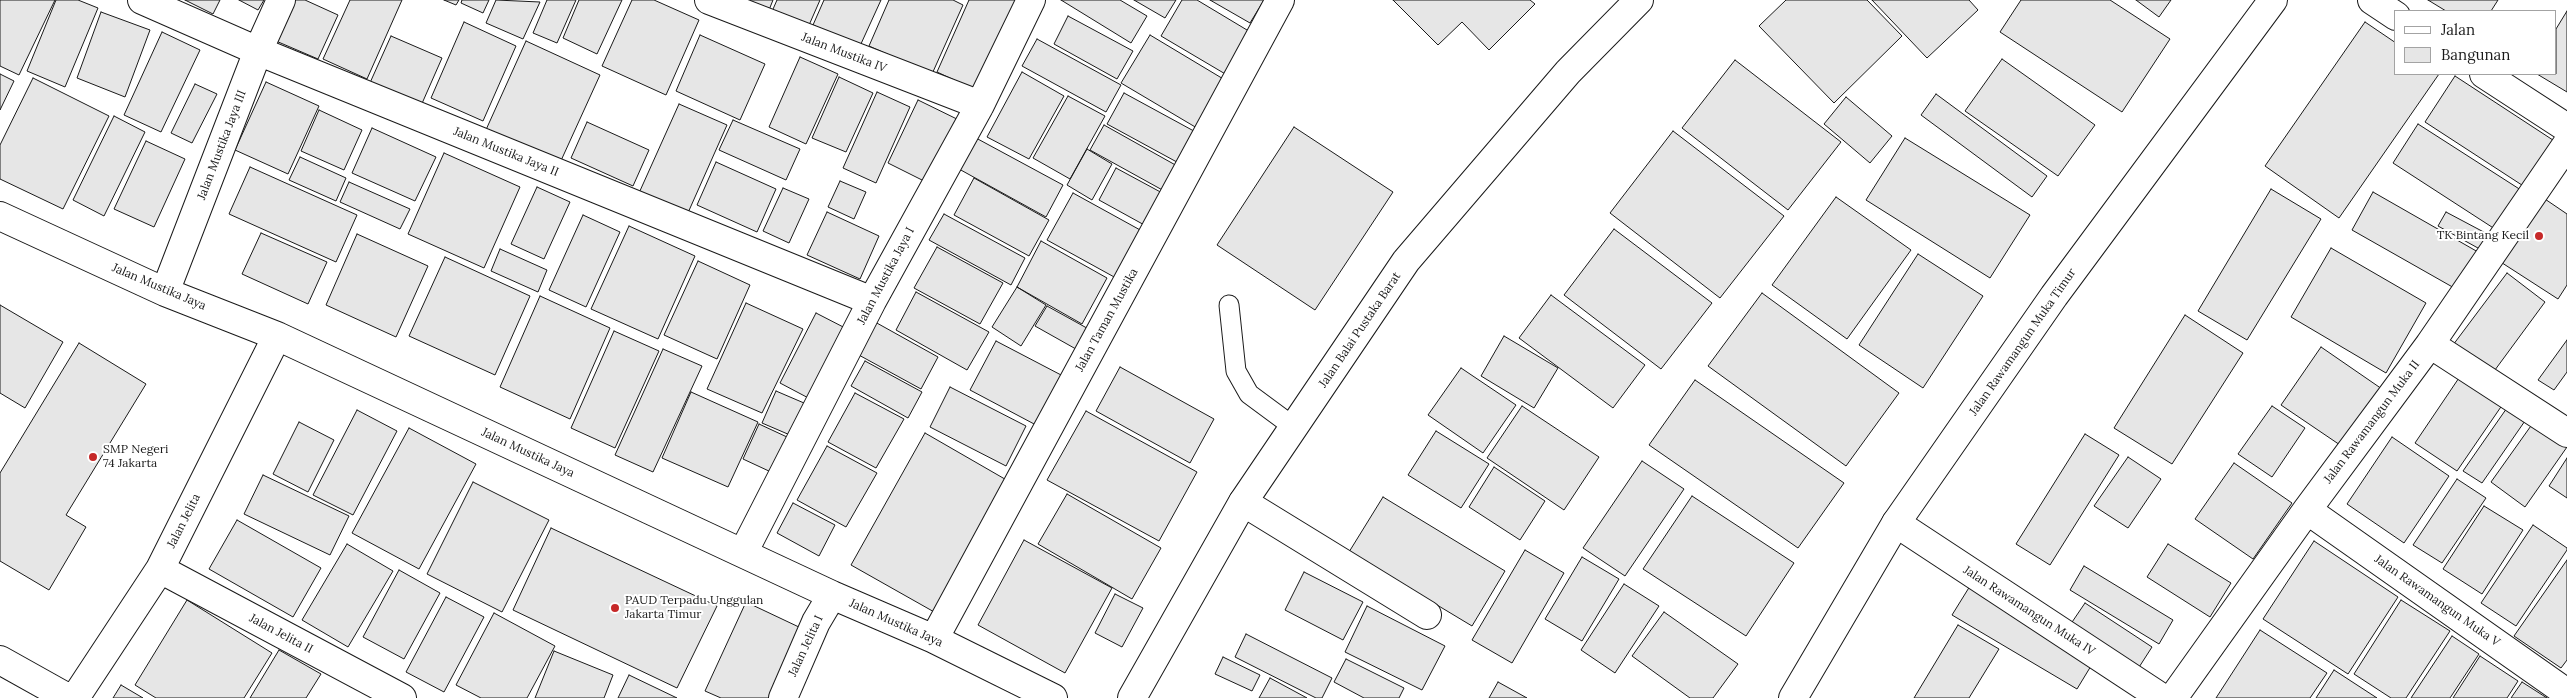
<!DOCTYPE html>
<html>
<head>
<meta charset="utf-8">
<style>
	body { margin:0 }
	#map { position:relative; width:2567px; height:698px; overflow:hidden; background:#fff; font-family:Lora,serif }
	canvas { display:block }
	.legend { position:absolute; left:2394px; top:10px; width:162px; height:65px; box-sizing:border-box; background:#fff; border:1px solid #a3a3a3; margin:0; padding:6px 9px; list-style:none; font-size:15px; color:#1a1a1a }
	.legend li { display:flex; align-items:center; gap:10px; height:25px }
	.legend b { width:25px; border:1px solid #a3a3a3 }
</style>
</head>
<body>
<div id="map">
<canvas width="2567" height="698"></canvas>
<ul class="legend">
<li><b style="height:6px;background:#fff"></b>Jalan</li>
<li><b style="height:14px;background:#e6e6e6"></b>Bangunan</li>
</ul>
</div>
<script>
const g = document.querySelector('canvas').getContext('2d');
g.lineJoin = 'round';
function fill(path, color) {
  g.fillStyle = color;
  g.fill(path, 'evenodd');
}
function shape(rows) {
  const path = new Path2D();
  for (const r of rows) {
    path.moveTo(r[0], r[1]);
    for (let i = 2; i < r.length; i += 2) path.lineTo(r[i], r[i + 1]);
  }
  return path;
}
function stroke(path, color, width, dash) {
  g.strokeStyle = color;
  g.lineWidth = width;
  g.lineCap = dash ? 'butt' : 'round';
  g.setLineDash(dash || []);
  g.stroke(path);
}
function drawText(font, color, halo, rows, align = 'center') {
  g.font = font + ' Lora,serif';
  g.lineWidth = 4;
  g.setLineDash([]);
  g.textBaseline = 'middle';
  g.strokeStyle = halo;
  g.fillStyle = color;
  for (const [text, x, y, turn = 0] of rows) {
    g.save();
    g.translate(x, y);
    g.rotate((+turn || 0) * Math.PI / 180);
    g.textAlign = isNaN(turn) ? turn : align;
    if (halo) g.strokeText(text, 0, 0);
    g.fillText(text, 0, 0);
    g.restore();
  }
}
const building = shape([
	[0,0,55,0,19,75,0,66,0,0],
	[56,0,78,0,98,8,65,87,27,71,56,0],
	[185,0,220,0,213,14,185,0],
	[239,0,264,0,258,10,239,0],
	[294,0,305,0,338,15,318,59,276,41,294,0],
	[350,0,402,0,367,79,323,59,350,0],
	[444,0,459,0,456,5,444,0],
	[462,0,489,0,483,13,461,3,462,0],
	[496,0,540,2,523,39,486,23,496,0],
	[547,0,576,0,557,43,533,33,547,0],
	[579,0,622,0,597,54,563,38,579,0],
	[632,0,654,0,699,20,666,95,602,66,632,0],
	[747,0,773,0,769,10,747,0],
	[777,0,820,0,806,32,770,16,777,0],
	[824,0,881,0,860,46,813,25,824,0],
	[889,0,953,0,963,5,932,74,869,46,889,0],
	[969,0,1019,0,978,91,937,72,969,0],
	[1061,0,1120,0,1147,16,1131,43,1061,0],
	[1134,0,1176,0,1165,18,1134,0],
	[1182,0,1197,0,1252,33,1227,75,1161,36,1182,0],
	[1210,0,1264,0,1250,23,1210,0],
	[1393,0,1530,0,1535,4,1489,50,1462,22,1438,45,1393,0],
	[1786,0,1867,0,1902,36,1834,103,1759,26,1786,0],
	[1872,0,1969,0,1978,10,1927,58,1872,0],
	[2021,0,2110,0,2170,39,2122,112,2000,32,2021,0],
	[2136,0,2171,0,2159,17,2136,0],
	[2428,0,2498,0,2491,11,2446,11,2428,0],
	[2567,11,2567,92,2537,74,2556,74,2556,29,2567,11],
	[101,12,150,30,125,97,77,78,101,12],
	[1068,16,1133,51,1117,79,1054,44,1068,16],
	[464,22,516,46,483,121,431,98,464,22],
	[2365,22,2396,43,2396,74,2439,74,2339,218,2265,166,2365,22],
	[162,32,200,50,161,132,124,115,162,32],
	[700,35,765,64,740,120,676,91,700,35],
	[1150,35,1230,83,1202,131,1121,83,1150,35],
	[391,36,442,58,420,108,369,85,391,36],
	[1037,39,1121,85,1106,112,1022,66,1037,39],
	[526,41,600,75,559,165,485,132,526,41],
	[800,57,838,74,806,144,769,127,800,57],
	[2002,59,2095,125,2058,176,1965,111,2002,59],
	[1735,60,1841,142,1788,210,1682,128,1735,60],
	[1022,72,1064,96,1029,159,987,137,1022,72],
	[0,74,14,81,0,110,0,74],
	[2455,76,2559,144,2528,189,2425,122,2455,76],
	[839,77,873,93,846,152,812,138,839,77],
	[33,78,109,116,63,209,0,179,0,145,33,78],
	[266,82,319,106,288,174,235,150,266,82],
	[195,84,217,94,192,143,171,133,195,84],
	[877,92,910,107,876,183,843,168,877,92],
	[1124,93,1203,136,1186,167,1107,124,1124,93],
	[1936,94,2047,176,2032,197,1921,115,1936,94],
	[1068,96,1105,116,1070,179,1033,158,1068,96],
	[1846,97,1892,136,1870,163,1824,124,1846,97],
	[918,100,965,123,934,186,888,163,918,100],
	[679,104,727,125,687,215,639,193,679,104],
	[319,110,362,130,344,170,301,151,319,110],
	[114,116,145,132,104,216,73,200,114,116],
	[733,120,800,149,786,180,719,150,733,120],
	[587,122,649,150,633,186,571,158,587,122],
	[2418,124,2524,192,2498,231,2393,163,2418,124],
	[1104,125,1179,167,1166,192,1090,150,1104,125],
	[1294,127,1393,192,1315,310,1217,245,1294,127],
	[372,128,436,157,415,201,352,173,372,128],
	[1673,131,1784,216,1720,298,1610,213,1673,131],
	[976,138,1063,185,1046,217,959,169,976,138],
	[1905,138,2030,215,1990,278,1866,200,1905,138],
	[146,141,185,159,154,227,114,209,146,141],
	[1087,149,1112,164,1092,200,1067,185,1087,149],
	[444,153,520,187,484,268,408,234,444,153],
	[300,157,346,178,336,201,289,180,300,157],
	[716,162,776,189,757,232,697,205,716,162],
	[250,167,357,215,336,262,229,214,250,167],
	[1116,168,1166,195,1148,227,1099,200,1116,168],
	[974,178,1049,220,1029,256,954,215,974,178],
	[840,181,866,192,854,219,828,207,840,181],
	[349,182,410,209,400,229,340,202,349,182],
	[537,187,570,202,544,259,511,244,537,187],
	[783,188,809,199,789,243,763,231,783,188],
	[2271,189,2321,219,2247,340,2198,311,2271,189],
	[2373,192,2478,252,2456,289,2352,230,2373,192],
	[1073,193,1142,231,1116,278,1047,240,1073,193],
	[2539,195,2567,214,2567,285,2558,299,2496,259,2539,195],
	[1836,197,1911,250,1847,339,1772,285,1836,197],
	[827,212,879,236,860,279,807,255,827,212],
	[2446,212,2495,238,2487,253,2438,226,2446,212],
	[944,214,1025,258,1011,285,929,240,944,214],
	[583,215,620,232,586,307,549,290,583,215],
	[629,226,695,256,658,339,591,309,629,226],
	[1614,229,1712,303,1661,369,1564,295,1614,229],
	[261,233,327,262,308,304,242,274,261,233],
	[357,234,428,266,396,337,326,305,357,234],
	[1041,241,1107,278,1082,324,1017,287,1041,241],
	[937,247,1003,283,980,324,914,288,937,247],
	[2331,248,2426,303,2386,373,2291,317,2331,248],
	[500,249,547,270,538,292,491,271,500,249],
	[1918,254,1983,296,1923,388,1859,345,1918,254],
	[445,257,530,296,495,375,409,336,445,257],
	[698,261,750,285,717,359,664,335,698,261],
	[2507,273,2545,302,2492,374,2453,345,2507,273],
	[1017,287,1046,305,1021,346,992,327,1017,287],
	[916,292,989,332,967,370,896,330,916,292],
	[1762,293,1899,393,1846,466,1708,366,1762,293],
	[1551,295,1645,365,1613,408,1519,338,1551,295],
	[540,296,610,328,570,419,500,387,540,296],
	[746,303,803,329,762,413,707,389,746,303],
	[0,305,63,342,25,408,0,393,0,305],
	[1047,306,1094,332,1083,353,1035,326,1047,306],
	[816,313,851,331,816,402,780,383,816,313],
	[2185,315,2243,353,2172,464,2114,428,2185,315],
	[875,322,938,357,921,389,857,354,875,322],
	[614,331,659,351,615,448,571,428,614,331],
	[1504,336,1558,368,1534,408,1481,376,1504,336],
	[2567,340,2567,372,2554,390,2538,380,2567,340],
	[996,341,1063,376,1036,425,970,390,996,341],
	[79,343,146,384,66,515,86,527,49,590,0,561,0,473,79,343],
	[2321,347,2382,389,2343,447,2281,405,2321,347],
	[663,349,702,366,653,472,615,455,663,349],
	[865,361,922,392,908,418,851,386,865,361],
	[1120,367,1214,419,1190,463,1096,411,1120,367],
	[1461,368,1516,405,1483,453,1428,415,1461,368],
	[2465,369,2507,398,2457,471,2415,443,2465,369],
	[1695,380,1844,483,1798,548,1649,445,1695,380],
	[950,387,1026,426,1006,466,930,427,950,387],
	[776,391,804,403,790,435,762,423,776,391],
	[691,392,758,422,728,487,662,458,691,392],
	[855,393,904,419,876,468,828,442,855,393],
	[2509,405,2527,418,2482,483,2463,471,2509,405],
	[1522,406,1599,457,1564,510,1487,458,1522,406],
	[2272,406,2305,428,2272,477,2238,454,2272,406],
	[357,410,397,431,353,515,313,495,357,410],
	[1086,411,1197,472,1159,541,1047,480,1086,411],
	[299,422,334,440,308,492,273,474,299,422],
	[2533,423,2567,447,2525,507,2491,482,2533,423],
	[759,424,787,437,771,472,743,459,759,424],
	[409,428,476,464,419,569,352,533,409,428],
	[1436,431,1489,464,1461,508,1408,475,1436,431],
	[925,433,1010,482,936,613,851,565,925,433],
	[2085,434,2119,455,2050,565,2016,544,2085,434],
	[2392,437,2449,476,2404,543,2347,504,2392,437],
	[827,446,877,473,846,527,797,500,827,446],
	[2128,457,2161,479,2128,528,2094,506,2128,457],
	[2567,458,2567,498,2549,486,2567,458],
	[1642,461,1684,489,1625,576,1583,548,1642,461],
	[2234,463,2292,503,2253,559,2195,519,2234,463],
	[1494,467,1545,501,1520,540,1469,507,1494,467],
	[263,475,349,516,330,555,244,514,263,475],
	[2457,479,2486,498,2442,563,2413,545,2457,479],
	[473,482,549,520,502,612,427,574,473,482],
	[1067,494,1161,548,1132,599,1038,544,1067,494],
	[1692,496,1794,563,1746,636,1643,569,1692,496],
	[1383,497,1505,571,1472,626,1349,552,1383,497],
	[793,503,835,525,819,556,777,533,793,503],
	[2484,506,2523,530,2482,594,2443,569,2484,506],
	[237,520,321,568,293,617,209,569,237,520],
	[2533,525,2567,548,2567,550,2516,626,2481,603,2533,525],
	[551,528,717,606,677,688,513,610,551,528],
	[1024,540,1112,588,1065,673,978,625,1024,540],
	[2314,541,2398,597,2348,674,2263,619,2314,541],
	[347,544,393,571,348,647,302,620,347,544],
	[2168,544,2231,583,2210,617,2147,577,2168,544],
	[1525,550,1564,573,1512,663,1472,640,1525,550],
	[1582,557,1619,579,1582,641,1545,619,1582,557],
	[2567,560,2567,660,2561,668,2514,636,2567,560],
	[2084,566,2173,620,2159,644,2070,590,2084,566],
	[399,570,440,593,404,659,363,637,399,570],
	[1304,572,1363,602,1343,640,1285,610,1304,572],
	[1624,584,1659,606,1615,673,1581,650,1624,584],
	[1970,586,2094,661,2077,689,1952,615,1970,586],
	[1115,594,1143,608,1122,647,1095,633,1115,594],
	[446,597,484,617,444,692,406,672,446,597],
	[187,600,272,653,244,698,156,698,135,685,187,600],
	[2401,600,2450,631,2406,698,2391,698,2354,674,2401,600],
	[746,602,801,628,770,698,721,698,705,691,746,602],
	[2085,603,2152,647,2134,675,2066,631,2085,603],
	[1367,606,1445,646,1422,690,1345,652,1367,606],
	[1664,612,1738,664,1713,698,1690,698,1632,656,1664,612],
	[494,613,555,646,527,698,481,698,456,685,494,613],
	[1958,625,1999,649,1969,698,1914,698,1958,625],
	[2260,630,2327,673,2310,698,2216,698,2260,630],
	[1246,634,1332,678,1322,698,1316,698,1235,657,1246,634],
	[2452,636,2479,654,2450,698,2411,698,2452,636],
	[279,650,321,674,306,698,250,698,279,650],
	[554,651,613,675,604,698,535,698,554,651],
	[2480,656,2518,681,2507,698,2453,698,2480,656],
	[1223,657,1260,675,1252,691,1215,674,1223,657],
	[1346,659,1404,688,1399,698,1364,698,1334,682,1346,659],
	[2334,670,2377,698,2316,698,2334,670],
	[629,675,677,698,618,698,629,675],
	[1270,678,1307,698,1259,698,1270,678],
	[1498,682,1527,698,1489,698,1498,682],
	[2522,682,2547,698,2511,698,2522,682],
	[121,685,143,698,113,698,121,685]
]);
fill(building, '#e6e6e6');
stroke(building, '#1a1a1a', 1);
const lane = shape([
	[1229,305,1236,371,1249,394,1295,428]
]);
const street = shape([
	[142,0,258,51,872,301],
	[709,0,980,105],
	[2372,0,2396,16],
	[2484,74,2567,128],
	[0,216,165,292,277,336,832,595,934,639,1053,698],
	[165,292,258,51,281,0],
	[2430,344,2567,433],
	[1243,502,1427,615],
	[2307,510,2567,693],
	[1896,523,2162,698],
	[743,553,872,301,980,105,1031,0],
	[160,569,402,698],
	[934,639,1280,0],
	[0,660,68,698],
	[75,698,160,569,277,336],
	[783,698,816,622,832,595],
	[2173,698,2307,510,2430,344,2567,144]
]);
const secondary = shape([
	[1132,698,1243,502,1406,261,1568,72,1639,0],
	[1793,698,1896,523,2054,296,2273,0]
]);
stroke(lane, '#1a1a1a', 21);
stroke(street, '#1a1a1a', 30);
stroke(secondary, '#1a1a1a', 30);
stroke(lane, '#fff', 19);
stroke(street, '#fff', 28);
stroke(secondary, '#fff', 28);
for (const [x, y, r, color] of [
	[2539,236,5,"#c62828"],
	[93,457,5,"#c62828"],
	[615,608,5,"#c62828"]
]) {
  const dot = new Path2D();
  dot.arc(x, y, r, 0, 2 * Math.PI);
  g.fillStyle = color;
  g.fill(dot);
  stroke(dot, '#fff', 2);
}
drawText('12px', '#1a1a1a', '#fff', [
	["Jalan Mustika IV",844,53,21],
	["Jalan Mustika Jaya III",222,145,-69],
	["Jalan Mustika Jaya II",506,152,22],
	["Jalan Mustika Jaya I",886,276,-62],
	["Jalan Mustika Jaya",159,287,23],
	["Jalan Taman Mustika",1107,320,-61],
	["Jalan Balai Pustaka Barat",1360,330,-56],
	["Jalan Rawamangun Muka Timur",2023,342,-55],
	["Jalan Rawamangun Muka II",2372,422,-53],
	["Jalan Mustika Jaya",528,453,25],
	["Jalan Jelita",184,521,-63],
	["Jalan Rawamangun Muka V",2437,601,35],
	["Jalan Rawamangun Muka IV",2029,611,33],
	["Jalan Mustika Jaya",896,623,24],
	["Jalan Jelita II",281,634,28],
	["Jalan Jelita I",806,646,-65]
]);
drawText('12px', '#1a1a1a', '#fff', [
	["TK Bintang Kecil",2529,236,"right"],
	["SMP Negeri",103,450],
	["74 Jakarta",103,464],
	["PAUD Terpadu Unggulan",625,601],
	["Jakarta Timur",625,615]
], 'left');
</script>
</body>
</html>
